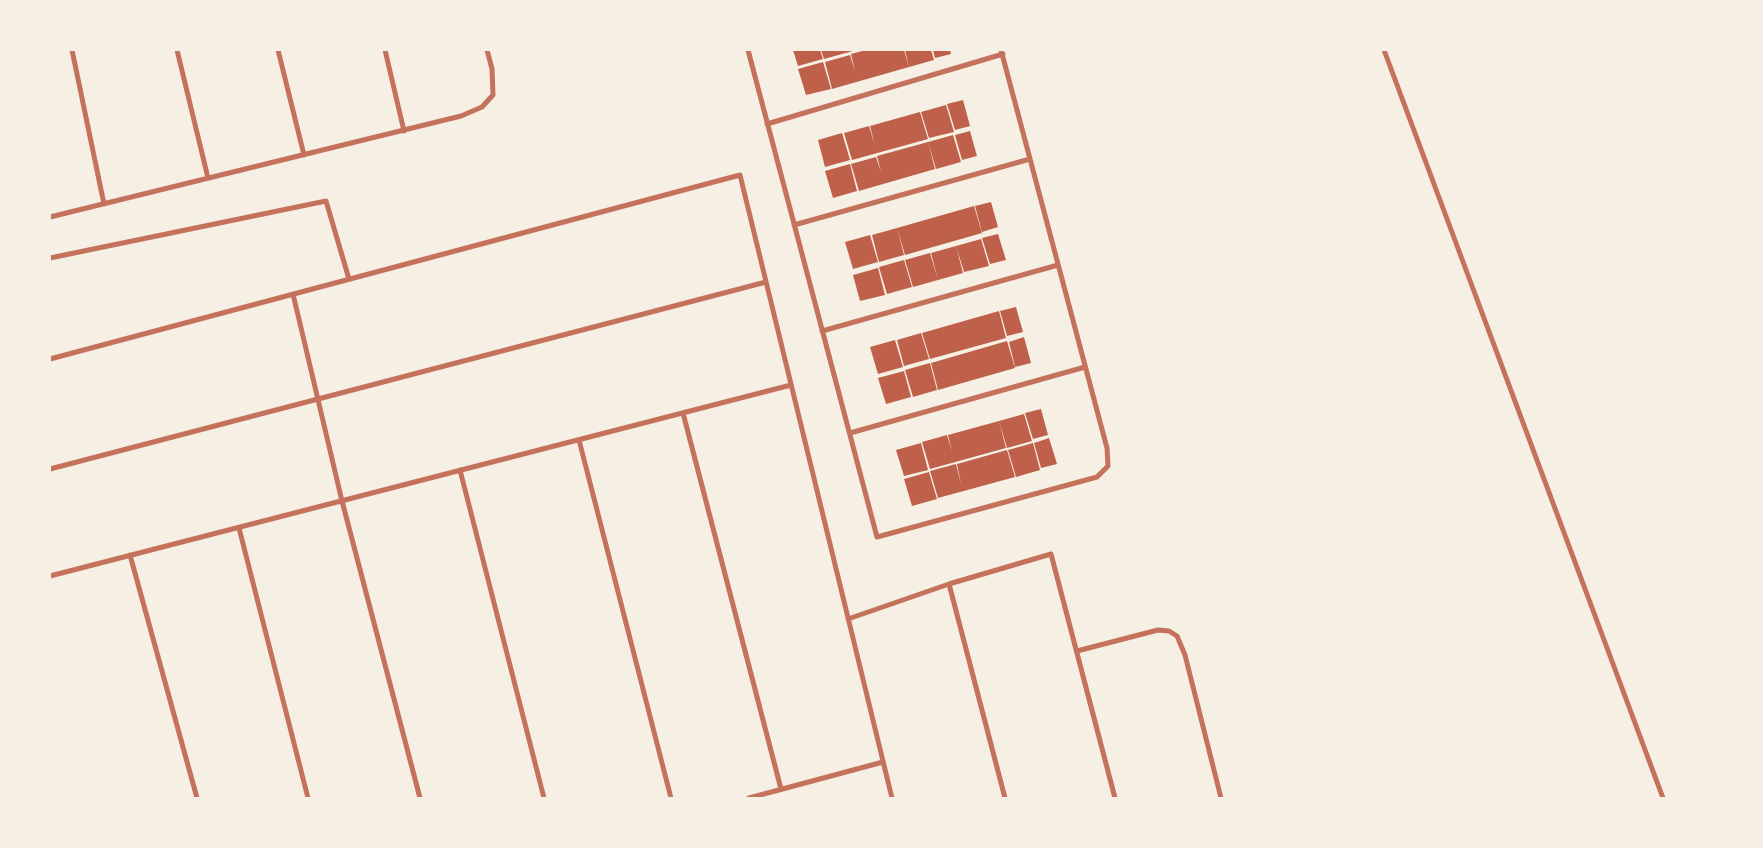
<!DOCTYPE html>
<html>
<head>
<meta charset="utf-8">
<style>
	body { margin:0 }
	#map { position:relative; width:1763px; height:848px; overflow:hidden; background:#f6efe4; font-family:"Asap Condensed",sans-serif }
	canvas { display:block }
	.frame { position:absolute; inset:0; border:51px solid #f6efe4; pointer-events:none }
</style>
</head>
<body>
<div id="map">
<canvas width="1763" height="848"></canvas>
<div class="frame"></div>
</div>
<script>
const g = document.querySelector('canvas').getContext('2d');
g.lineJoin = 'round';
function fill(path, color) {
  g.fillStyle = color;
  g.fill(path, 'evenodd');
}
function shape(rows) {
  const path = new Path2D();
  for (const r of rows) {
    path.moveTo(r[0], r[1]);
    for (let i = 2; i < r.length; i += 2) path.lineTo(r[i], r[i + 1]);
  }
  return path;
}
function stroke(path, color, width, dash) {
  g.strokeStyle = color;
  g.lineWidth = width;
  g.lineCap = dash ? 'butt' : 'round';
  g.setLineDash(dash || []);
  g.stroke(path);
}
fill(shape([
	[793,50,820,50,823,59,798,66],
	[821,50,853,50,853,51,824,59],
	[866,50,904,50,909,67,832,89,825,62,850,55,855,71,851,54],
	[905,50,931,50,934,60,909,67],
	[933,50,950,50,951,54,935,58],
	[823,62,831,89,806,95,798,69],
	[963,100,970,126,955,130,947,104],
	[946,105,954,132,929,138,921,112],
	[920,112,928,139,852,160,844,133,869,126,875,146,870,126],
	[970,131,977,156,962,160,955,135],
	[842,133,850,160,825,167,818,140],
	[953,135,961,162,936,169,928,142],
	[928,142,935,169,859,191,851,164,876,157,881,172,877,156],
	[850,164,857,191,833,198,825,171],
	[991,202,998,227,982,232,975,206],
	[974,206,982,233,905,255,897,228],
	[897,228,904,255,879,262,872,235],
	[998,234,1006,260,990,264,982,238],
	[870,235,878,262,853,269,845,242],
	[981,239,989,266,964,272,956,246],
	[956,246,963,273,938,280,931,253],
	[930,253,938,280,913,287,905,260],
	[904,260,912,287,887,294,879,267],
	[878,268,885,295,860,301,853,275],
	[1016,307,1023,332,1007,336,1000,311],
	[999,311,1006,338,930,359,922,333],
	[921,333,929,359,904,366,897,340],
	[1024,337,1031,363,1015,367,1009,342],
	[895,340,903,367,878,374,870,347],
	[1007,341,1015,368,938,390,931,363],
	[930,363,937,390,913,397,905,370],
	[904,371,911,397,886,404,878,378],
	[1041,409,1048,435,1033,439,1025,413],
	[1024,414,1032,441,1007,448,999,421],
	[999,421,1006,448,930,469,922,442,947,435,952,451,948,435],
	[1049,438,1057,464,1041,468,1034,443],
	[921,443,928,470,904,476,896,450],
	[1033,443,1040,470,1016,477,1008,450],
	[1007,450,1015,477,938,498,930,471,956,464,961,484,957,464],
	[929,472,937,499,912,506,904,479]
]), '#bf614a');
stroke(shape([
	[72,50,104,204],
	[177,50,208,178],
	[278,50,304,155],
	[385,50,404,131],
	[748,50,877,537,1097,477,1108,466,1107,448,1001,50],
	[1384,50,1663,798],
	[767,124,1003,54],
	[50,217,461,116,482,107,493,95,492,69,487,50],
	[794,225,1030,159],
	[50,258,326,201,349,279],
	[293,294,342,501,420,798],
	[822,331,1058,265],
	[50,359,740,175,892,798],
	[683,413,781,789],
	[850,433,1085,367],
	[579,440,671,798],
	[50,469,766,282],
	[460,470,544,798],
	[239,528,308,798],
	[130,555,197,798],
	[50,576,791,385],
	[949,584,1005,798],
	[848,619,949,584,1051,554,1115,798],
	[1077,651,1158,630,1169,631,1177,636,1185,655,1221,798],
	[749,798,883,762]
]), '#c5725c', 5);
</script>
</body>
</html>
